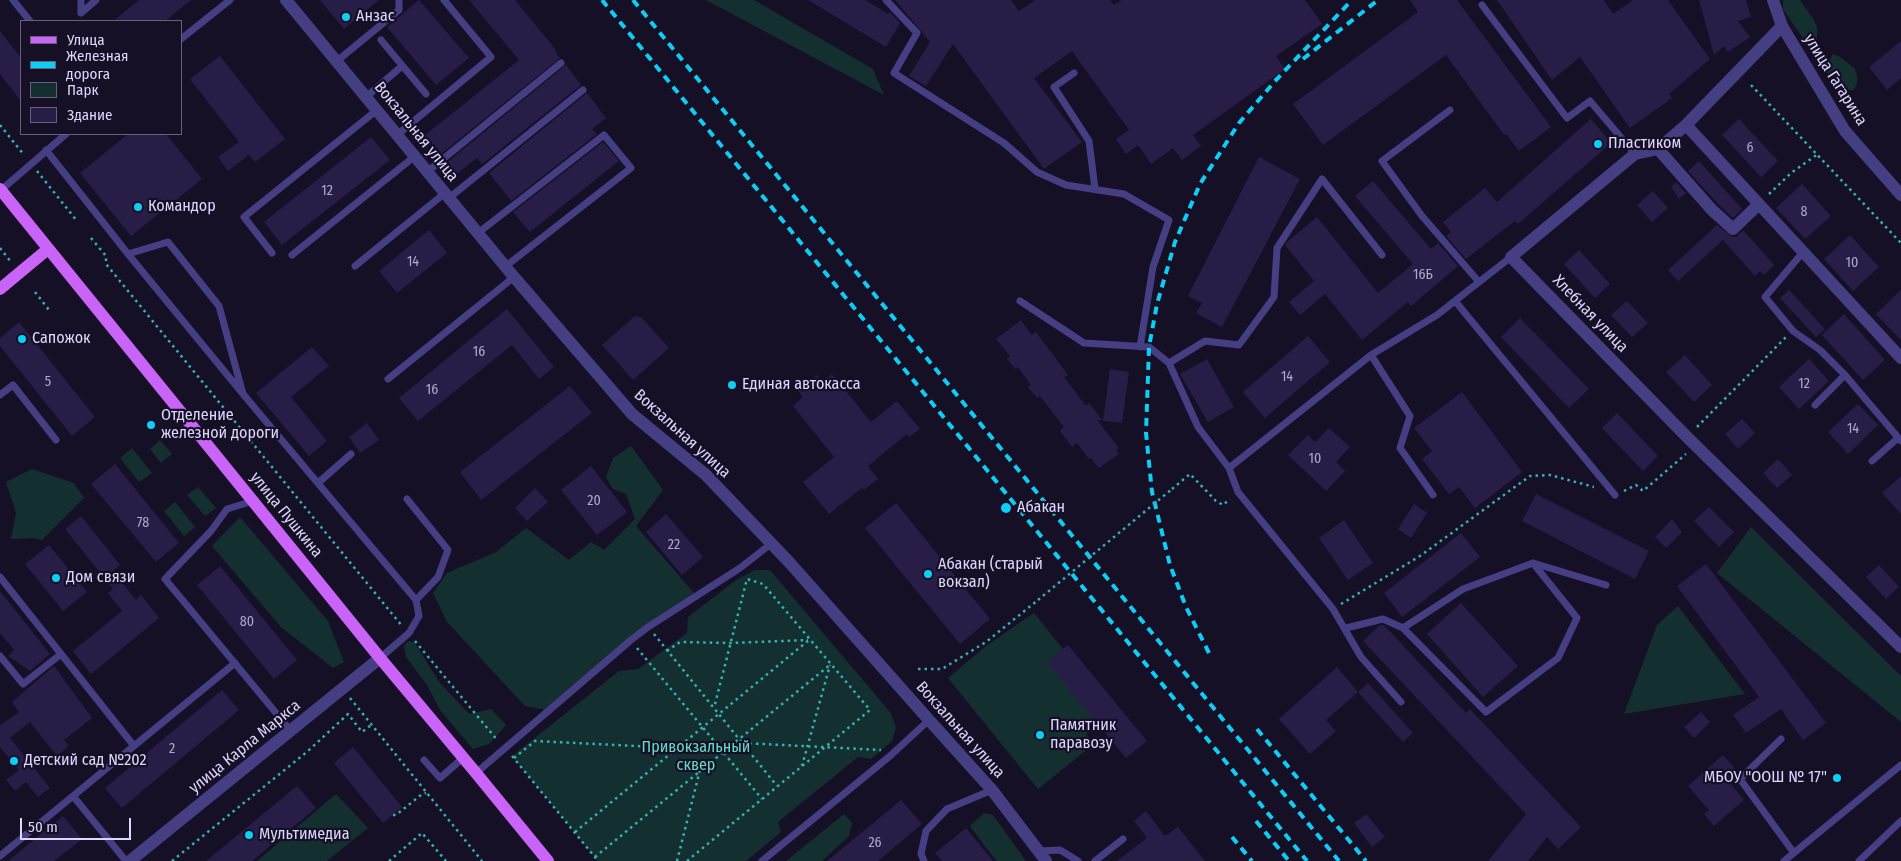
<!DOCTYPE html>
<html>
<head>
<meta charset="utf-8">
<style>
	body { margin:0 }
	#map { position:relative; width:1901px; height:861px; overflow:hidden; background:#161026; font-family:"Fira Sans Condensed",sans-serif }
	canvas { display:block }
	.legend { position:absolute; left:20px; top:20px; width:162px; height:115px; box-sizing:border-box; background:#161026; border:1px solid #66607c; margin:0; padding:6px 9px; list-style:none; font-size:15px; color:#ded7fd }
	.legend li { display:flex; align-items:center; gap:10px; height:25px }
	.legend b { width:25px; border:1px solid #66607c }
	.scale { position:absolute; left:20px; top:818px; width:111px; height:22px; box-sizing:border-box; border:2px solid #ded7fd; border-top:0; padding-left:6px; font-size:15px; line-height:18px; white-space:nowrap; color:#ded7fd; -webkit-text-stroke:4px #161026; paint-order:stroke }
</style>
</head>
<body>
<div id="map">
<canvas width="1901" height="861"></canvas>
<ul class="legend">
<li><b style="height:6px;background:#ca64f8"></b>Улица</li>
<li><b style="height:6px;background:#0dcef4"></b>Железная дорога</li>
<li><b style="height:14px;background:#142f30"></b>Парк</li>
<li><b style="height:14px;background:#281d46"></b>Здание</li>
</ul>
<div class="scale">50 m</div>
</div>
<script>
const g = document.querySelector('canvas').getContext('2d');
g.lineJoin = 'round';
function fill(path, color) {
  g.fillStyle = color;
  g.fill(path, 'evenodd');
}
function shape(rows) {
  const path = new Path2D();
  for (const r of rows) {
    path.moveTo(r[0], r[1]);
    for (let i = 2; i < r.length; i += 2) path.lineTo(r[i], r[i + 1]);
  }
  return path;
}
function stroke(path, color, width, dash) {
  g.strokeStyle = color;
  g.lineWidth = width;
  g.lineCap = dash ? 'butt' : 'round';
  g.setLineDash(dash || []);
  g.stroke(path);
}
function drawText(font, color, halo, rows, align = 'center') {
  g.font = font + ' "Fira Sans Condensed",sans-serif';
  g.lineWidth = 4.5;
  g.setLineDash([]);
  g.textBaseline = 'middle';
  g.strokeStyle = halo;
  g.fillStyle = color;
  for (const [text, x, y, turn = 0] of rows) {
    g.save();
    g.translate(x, y);
    g.rotate((+turn || 0) * Math.PI / 180);
    g.textAlign = isNaN(turn) ? turn : align;
    if (halo) g.strokeText(text, 0, 0);
    g.fillText(text, 0, 0);
    g.restore();
  }
}
fill(shape([
	[706,0,754,0,873,69,884,95],
	[1800,0,1814,20,1817,27,1817,43,1809,47,1783,9,1783,0],
	[1833,54,1840,57,1854,68,1857,75,1857,83,1854,90,1845,90,1832,81,1827,74,1826,66],
	[160,440,172,454,161,463,150,449],
	[631,446,663,490,636,526,694,593,546,710,525,706,447,622,433,593,447,573,496,552,526,528,569,560,591,542,604,550,635,519,626,494,613,489,606,477,613,458],
	[132,448,152,473,139,482,120,458],
	[32,469,74,483,84,498,42,540,33,538,11,539,16,513,6,482],
	[198,487,216,508,205,516,187,495],
	[175,502,195,527,184,536,164,511],
	[240,517,328,621,344,662,333,668,281,627,212,546],
	[1751,527,1901,676,1901,722,1717,573],
	[755,570,770,570,890,712,896,727,892,741,871,759,858,757,778,822,781,832,746,861,598,861,512,756,619,671,638,669,687,633,688,617,736,580],
	[1678,606,1745,694,1624,714,1657,625],
	[1034,613,1063,649,1099,725,1086,734,1094,744,1038,789,948,678,986,646],
	[408,641,414,642,440,683,469,714,491,709,506,725,489,744,473,749,440,710,427,685,406,657,404,646],
	[336,794,368,828,327,861,257,861],
	[984,813,993,815,1026,861,997,861,986,848,970,826],
	[844,814,852,823,849,836,822,861,786,861]
]), '#142f30');
fill(shape([
	[139,0,191,0,165,21,113,21],
	[320,0,379,0,344,29],
	[419,0,469,58,436,85,387,27],
	[469,0,515,0,556,50,555,52,560,58,441,154,425,135,519,60],
	[808,0,865,0,888,14,890,12,900,23,886,47],
	[895,0,1011,0,1019,11,1035,0,1110,0,1114,5,1122,0,1305,0,1322,24,1276,56,1285,69,1193,135,1201,146,1182,160,1173,148,1151,164,1138,145,1126,154,1116,139,1129,130,1072,51,1034,78,1082,142,1044,169,953,44,926,86,909,76,930,42],
	[1410,0,1457,0,1551,127,1519,151,1506,134,1504,135,1446,55,1323,145,1293,104,1418,12],
	[1497,0,1604,0,1613,14,1633,0,1668,0,1710,59,1669,94,1672,98,1630,128,1580,57,1552,80],
	[1699,0,1746,0,1751,17,1738,21,1750,37,1728,52,1724,46,1714,55],
	[0,31,21,58,21,101,0,74],
	[1901,41,1901,78,1887,90,1869,67],
	[220,56,285,139,255,162,249,155,228,171,218,157,239,142,190,79],
	[566,65,581,85,482,164,477,158,448,181,439,169],
	[587,93,606,118,592,129,597,134,511,201,489,173],
	[1591,119,1611,143,1518,224,1515,221,1466,259,1446,236,1451,232,1443,222,1485,188,1497,202],
	[1739,119,1778,161,1761,177,1722,135],
	[128,134,166,134,202,179,131,236,80,173],
	[371,137,390,160,282,245,264,222],
	[603,142,619,161,530,232,513,212],
	[1259,157,1300,179,1222,327,1196,313,1202,303,1188,296],
	[1699,161,1742,209,1733,218,1718,204,1688,171],
	[1373,181,1431,249,1438,243,1458,266,1411,306,1408,302,1362,340,1325,294,1300,315,1289,302,1314,281,1285,245,1288,241,1317,217,1378,293,1413,264,1355,196],
	[1676,182,1686,193,1679,199,1671,187],
	[1802,184,1831,216,1805,239,1776,208],
	[1653,191,1668,208,1652,222,1637,205],
	[1717,225,1732,237,1736,237,1743,230,1774,265,1764,275,1760,271,1755,276,1723,240,1678,281,1668,270],
	[429,230,447,253,397,293,379,271],
	[1850,235,1879,267,1853,291,1824,259],
	[1579,250,1610,284,1595,298,1564,264],
	[1789,290,1825,329,1816,337,1780,298],
	[1901,290,1901,340,1876,314],
	[1627,301,1648,323,1632,337,1611,315],
	[507,309,554,367,539,379,512,345,418,421,399,398],
	[1844,314,1885,360,1863,380,1822,335],
	[635,316,642,318,669,348,633,380,602,345],
	[1520,318,1589,389,1569,408,1501,337],
	[1021,320,1032,335,1036,332,1068,375,1064,377,1086,406,1089,403,1103,421,1110,369,1129,372,1122,423,1097,420,1119,448,1116,450,1119,454,1099,468,1091,458,1089,459,1077,443,1072,447,1060,431,1064,427,1040,396,1037,398,1028,387,1031,385,1018,367,1015,369,1007,359,1010,356,996,339],
	[19,322,95,417,72,436,0,346,0,338],
	[1308,336,1330,362,1265,418,1243,392],
	[312,347,329,366,291,397,327,441,309,456,256,393],
	[1685,355,1712,385,1694,402,1666,372],
	[1207,359,1234,407,1208,422,1180,374],
	[1809,359,1829,381,1799,409,1779,387],
	[832,374,871,422,897,401,920,429,909,437,907,434,868,466,878,479,864,490,862,488,829,514,803,482,834,457,793,406,803,397,798,391,817,375,822,382],
	[570,386,592,413,481,500,460,472],
	[1462,392,1522,472,1475,508,1459,487,1449,494,1422,459,1432,451,1414,428],
	[1858,404,1878,425,1848,454,1828,432],
	[1617,413,1658,456,1643,471,1602,428],
	[1742,419,1755,433,1738,449,1725,434],
	[367,423,379,440,360,453,349,437],
	[1329,428,1350,447,1336,462,1345,471,1326,491,1288,455,1308,435,1315,442],
	[1778,459,1792,475,1777,488,1763,473],
	[115,464,179,543,156,562,91,484],
	[591,466,627,512,597,535,561,490],
	[1901,476,1901,514,1882,493],
	[535,488,548,502,527,521,515,508],
	[1536,494,1649,551,1635,579,1522,521],
	[896,503,990,619,960,644,865,528],
	[1414,504,1427,513,1411,538,1398,529],
	[1709,507,1734,532,1719,547,1694,521],
	[666,514,703,557,682,575,646,532],
	[81,516,120,565,113,571,136,600,141,595,159,618,91,674,73,651,122,611,108,593,113,589,65,529],
	[1672,519,1682,532,1666,548,1655,537],
	[1344,520,1373,563,1348,580,1319,538],
	[1461,533,1480,557,1402,617,1384,593],
	[49,545,87,592,63,611,25,564],
	[1706,564,1826,723,1803,740,1781,709,1746,733,1733,715,1759,697,1677,586],
	[1879,565,1899,587,1886,599,1866,577],
	[220,566,297,660,274,679,197,585],
	[0,591,50,654,30,671,8,656,14,650,0,633],
	[1461,603,1518,666,1483,697,1427,634],
	[1380,625,1384,625,1466,713,1470,709,1581,827,1558,849,1547,837,1528,861,1488,861,1526,814,1363,641],
	[1068,645,1147,741,1126,758,1047,662],
	[54,666,92,718,64,740,69,746,57,756,30,722,10,738,50,788,38,797,26,782,15,791,6,780,19,770,0,747,0,725,19,712,12,702],
	[1337,667,1358,692,1326,720,1336,731,1310,754,1279,719],
	[1368,683,1413,733,1403,742,1358,692],
	[222,690,239,710,122,808,105,788],
	[1701,712,1710,722,1694,738,1684,727],
	[353,747,402,807,383,823,334,763],
	[1723,755,1738,772,1728,781,1744,800,1714,826,1704,814,1709,810,1688,786],
	[297,786,316,808,252,861,206,861],
	[901,800,922,824,878,861,827,861],
	[1146,811,1165,836,1178,827,1205,861,1117,861,1147,838,1134,821],
	[1366,814,1385,837,1372,847,1354,823],
	[63,816,82,839,54,861,8,861],
	[966,828,993,861,942,861,935,853]
]), '#281d46');
stroke(shape([
	[1751,85,1901,243],
	[0,125,24,155],
	[37,171,77,221],
	[1769,194,1791,173,1818,154],
	[91,238,106,256,106,264,402,626],
	[0,248,11,262],
	[35,292,49,310],
	[1697,427,1786,337],
	[1172,489,1190,474,1216,501,1223,505,1230,499],
	[1624,491,1636,485,1643,491,1686,454],
	[1341,604,1420,556,1530,476,1550,475,1594,487],
	[654,634,777,786],
	[415,641,498,741],
	[637,648,762,799],
	[667,651,680,642,730,643,808,640],
	[918,669,942,669,986,642,1038,600],
	[350,698,482,861],
	[743,743,881,750],
	[512,756,598,861],
	[514,758,535,741,677,748],
	[802,766,830,665],
	[393,815,396,815,421,795,426,793],
	[575,832,809,640],
	[595,857,831,664],
	[172,861,308,751,348,714,362,732,371,725],
	[389,861,422,833,446,861],
	[677,861,700,770],
	[687,861,870,710,763,584,747,579,714,708]
]), '#35b3b3', 2.5, [2.5, 4]);
stroke(shape([
	[13,0,30,21],
	[886,0,917,33,894,73,1004,143,1037,172,1066,185,1124,194,1169,220,1153,267,1140,347],
	[1482,5,1567,118,1590,101,1635,154],
	[81,13,96,0],
	[81,13,81,0],
	[181,39,230,0],
	[381,40,426,94],
	[337,61,399,10,399,0],
	[1074,73,1054,87,1089,141,1095,189],
	[366,97,402,66],
	[1450,110,1382,161,1422,216,1479,282],
	[397,135,491,57,444,0],
	[46,150,128,254],
	[427,172,561,63],
	[1,190,66,134],
	[449,198,583,90],
	[478,233,604,135,631,168,506,266],
	[1804,251,1765,297,1793,331,1820,350,1845,375,1901,441],
	[272,253,244,217,377,110],
	[292,255,415,156],
	[355,266,445,193],
	[1020,301,1084,343,1149,347,1169,363],
	[1455,301,1615,495],
	[1371,355,1410,416,1400,448,1433,495],
	[388,379,514,277],
	[243,394,128,254,168,242,219,306,243,394,416,600],
	[0,395,13,385,56,440],
	[1815,405,1845,375],
	[1872,461,1898,438],
	[1229,468,1198,427,1169,363,1205,341,1239,345,1274,297,1277,248,1322,179,1382,255],
	[318,483,351,454],
	[253,501,227,509,211,531,165,579,291,731],
	[0,577,134,746],
	[1346,628,1383,619,1403,628,1486,712,1558,658,1577,618,1533,563],
	[1403,628,1463,589,1533,563,1606,585],
	[0,656,23,684,61,654],
	[380,658,409,633,419,616,416,600,438,577,448,550,407,499],
	[1401,702,1361,657,1333,609,1238,492,1229,468,1371,355,1437,315,1511,257],
	[1781,739,1740,779,1794,853],
	[424,760,440,778,463,758],
	[476,773,631,640,648,627,740,568,772,543],
	[73,796,235,663],
	[1039,851,1060,850,1078,861],
	[0,856,73,796,126,861],
	[762,861,890,756,929,720],
	[924,861,921,854,926,831,947,809,992,790],
	[1095,861,1123,839],
	[1784,861,1901,765],
	[1859,861,1901,821]
]), '#453e83', 7);
stroke(shape([
	[286,0,514,277,632,414,706,475,789,562,929,720,992,790,1046,861],
	[1782,26,1686,125,1658,149,1635,154,1511,257,1687,437,1901,647],
	[1686,125,1901,358],
	[1658,149,1712,210,1733,229,1759,204],
	[130,861,380,658]
]), '#453e83', 12);
stroke(shape([
	[1773,0,1782,26,1845,131,1901,195]
]), '#453e83', 12);
stroke(shape([
	[0,189,380,658,476,773,548,861],
	[0,289,48,249]
]), '#ca64f8', 12);
stroke(shape([
	[602,0,1307,861],
	[633,0,1339,861],
	[1303,59,1378,0],
	[1209,653,1186,607,1170,565,1152,492,1146,433,1149,347,1157,304,1175,242,1200,184,1239,123,1276,80,1352,0],
	[1257,729,1366,861],
	[1256,821,1289,861],
	[1232,837,1252,861]
]), '#0dcef4', 4, [8, 6]);
stroke(shape([
	[1038,600,1172,489]
]), '#35b3b3', 2.5, [2.5, 4]);
for (const [x, y, r, color] of [
	[346,17,5,"#0dcef4"],
	[1598,144,5,"#0dcef4"],
	[138,207,5,"#0dcef4"],
	[22,339,5,"#0dcef4"],
	[732,385,5,"#0dcef4"],
	[151,425,5,"#0dcef4"],
	[1006,508,6,"#0dcef4"],
	[928,574,5,"#0dcef4"],
	[56,578,5,"#0dcef4"],
	[1040,735,5,"#0dcef4"],
	[14,761,5,"#0dcef4"],
	[1837,778,5,"#0dcef4"],
	[249,835,5,"#0dcef4"]
]) {
  const dot = new Path2D();
  dot.arc(x, y, r, 0, 2 * Math.PI);
  g.fillStyle = color;
  g.fill(dot);
  stroke(dot, '#161026', 2);
}
drawText('14px', '#b0a8cf', null, [
	["6",1750,148],
	["12",327,191],
	["8",1804,212],
	["14",413,262],
	["10",1852,263],
	["16Б",1423,275],
	["16",479,352],
	["14",1287,377],
	["5",48,382],
	["12",1804,384],
	["16",432,390],
	["14",1853,429],
	["10",1315,459],
	["20",594,501],
	["78",143,523],
	["22",674,545],
	["80",247,622],
	["2",172,749],
	["26",875,843]
]);
drawText('16px', '#ded7fd', '#161026', [
	["Анзас",356,17],
	["Пластиком",1608,144],
	["Командор",148,207],
	["Сапожок",32,339],
	["Единая автокасса",742,385],
	["Отделение",161,416],
	["железной дороги",161,434],
	["Абакан",1017,508],
	["Абакан (старый",938,565],
	["вокзал)",938,583],
	["Дом связи",66,578],
	["Памятник",1050,726],
	["паравозу",1050,744],
	["Детский сад №202",24,761],
	["МБОУ \"ООШ № 17\"",1827,778,"right"],
	["Мультимедиа",259,835]
], 'left');
drawText('16px', '#ded7fd', '#161026', [
	["улица Гагарина",1835,80,58],
	["Вокзальная улица",416,132,51],
	["Хлебная улица",1590,314,46],
	["Вокзальная улица",682,434,42],
	["улица Пушкина",286,515,51],
	["Вокзальная улица",960,730,48],
	["улица Карла Маркса",245,747,-39]
]);
drawText('16px', '#66dbc5', '#161026', [
	["Привокзальный",696,748],
	["сквер",696,766]
]);
</script>
</body>
</html>
